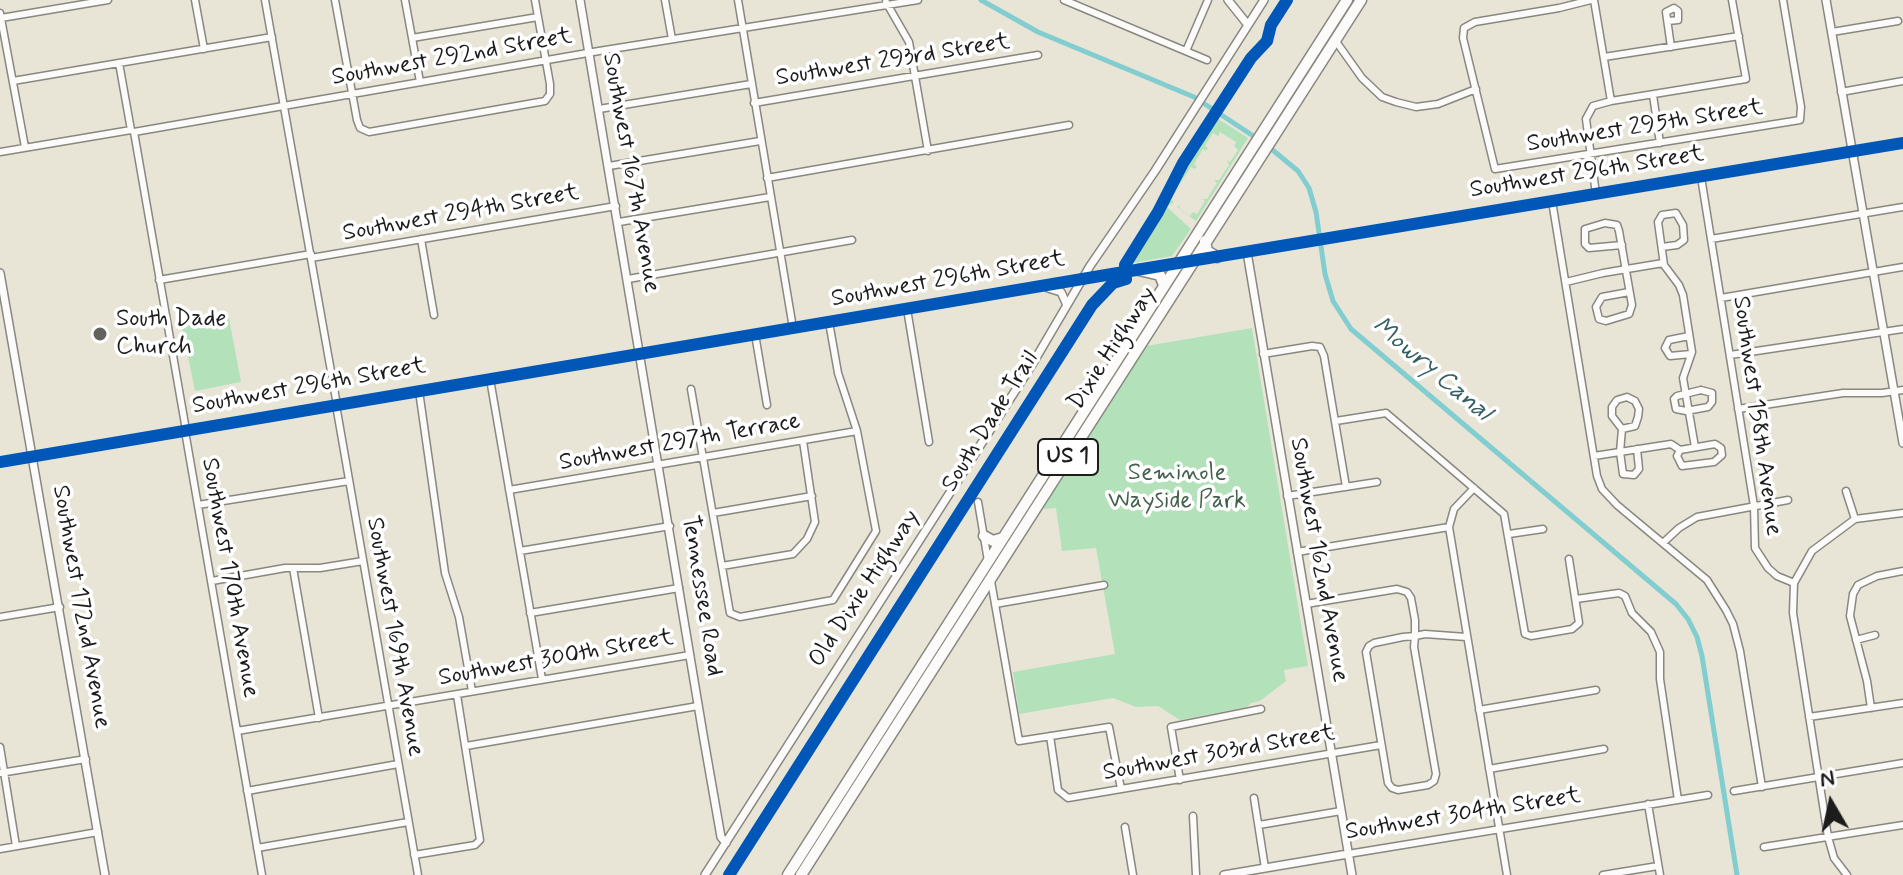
<!DOCTYPE html>
<html>
<head>
<meta charset="utf-8">
<style>
	body { margin:0 }
	#map { position:relative; width:1903px; height:875px; overflow:hidden; background:#e8e5d7; font-family:Mynerve,sans-serif }
	canvas { display:block }
	.north { position:absolute; left:1791px; top:763px; width:80px; height:80px; -webkit-text-stroke:6px #fff; paint-order:stroke; rotate:351deg; font-size:22px; font-weight:700; line-height:32px; text-align:center; color:#1c1c1c }
	.north::after { content:''; display:block; margin:auto; width:28px; height:36px; background:#1c1c1c; clip-path:polygon(50% 0,100% 100%,50% 72%,0 100%) }
</style>
</head>
<body>
<div id="map">
<canvas width="1903" height="875"></canvas>
<div class="north">N</div>
</div>
<script>
const g = document.querySelector('canvas').getContext('2d');
g.lineJoin = 'round';
function fill(path, color) {
  g.fillStyle = color;
  g.fill(path, 'evenodd');
}
function shape(rows) {
  const path = new Path2D();
  for (const r of rows) {
    path.moveTo(r[0], r[1]);
    for (let i = 2; i < r.length; i += 2) path.lineTo(r[i], r[i + 1]);
  }
  return path;
}
function stroke(path, color, width, dash) {
  g.strokeStyle = color;
  g.lineWidth = width;
  g.lineCap = dash ? 'butt' : 'round';
  g.setLineDash(dash || []);
  g.stroke(path);
}
function drawText(font, color, halo, rows, align = 'center') {
  g.font = font + ' Mynerve,sans-serif';
  g.lineWidth = 7;
  g.setLineDash([]);
  g.textBaseline = 'middle';
  g.strokeStyle = halo;
  g.fillStyle = color;
  for (const [text, x, y, turn = 0] of rows) {
    g.save();
    g.translate(x, y);
    g.rotate((+turn || 0) * Math.PI / 180);
    g.textAlign = isNaN(turn) ? turn : align;
    if (halo) g.strokeText(text, 0, 0);
    g.fillText(text, 0, 0);
    g.restore();
  }
}
fill(shape([
	[1215,117,1248,138,1196,221,1177,207,1180,205,1179,208,1190,216,1193,212,1197,214,1205,201,1202,199,1207,199,1217,183,1214,180,1219,180,1229,165,1227,160,1230,162,1238,150,1234,146,1236,142,1220,132,1218,136,1213,133,1205,146,1208,148,1206,151,1203,149,1194,164,1197,167,1195,169,1191,167,1171,197,1168,195,1185,162],
	[1167,197,1174,202,1167,207,1191,229,1172,256,1127,264],
	[228,313,241,382,195,391,181,322],
	[1252,328,1308,666,1284,670,1286,681,1260,701,1251,703,1247,707,1180,720,1158,706,1136,707,1113,698,1019,714,1013,672,1115,654,1096,548,1062,551,1056,508,1043,509,1146,346]
]), '#b3e2ba');
stroke(shape([
	[981,0,1038,32,1194,97,1258,139],
	[1269,147,1298,171,1309,188,1316,212,1325,274,1333,301,1351,329,1676,604,1688,619,1697,637,1702,656,1737,875]
]), '#81cdcf', 5);
const minor = shape([
	[195,0,204,49],
	[265,0,337,405],
	[335,0,357,120,360,128,369,132,545,101,550,94,550,84,535,0],
	[405,0,412,38,538,17],
	[665,0,672,39],
	[738,0,793,328],
	[1064,0,1207,60],
	[1591,0,1559,8,1475,22,1464,28,1463,38,1495,169,1800,120,1801,107,1783,0],
	[1594,0,1611,101],
	[886,2,909,42,928,151],
	[0,13,25,147],
	[1,18,108,0],
	[1668,21,1678,20,1678,11,1674,8,1666,12,1671,47],
	[1832,32,1898,21],
	[412,38,420,82],
	[1335,40,1362,78,1382,97,1396,102,1416,107,1438,104,1476,89],
	[1186,51,1208,0],
	[1604,57,1739,36],
	[119,63,131,130,134,132,186,430],
	[13,81,272,37],
	[1841,92,1903,81],
	[1653,95,1660,143],
	[754,103,1038,55],
	[599,109,751,84],
	[134,132,599,51,918,0],
	[0,152,131,130],
	[609,166,760,141],
	[1701,177,1754,506,1755,548,1768,568,1777,576,1794,583],
	[767,178,1069,125],
	[1596,194,1586,119,1593,106,1611,101,1746,79,1732,0],
	[1552,201,1597,476,1602,489,1617,505,1707,580,1726,610,1733,624,1740,651,1762,787],
	[619,222,770,197],
	[421,239,434,315],
	[1711,239,1903,207],
	[1622,245,1589,248,1585,244,1585,229,1605,223,1617,225,1619,231,1632,305,1629,314,1606,321,1599,319,1596,307,1602,297,1629,292],
	[1662,247,1677,245,1684,240,1683,225,1676,213,1662,215,1658,222,1664,265,1679,285,1683,295,1692,352,1683,378,1695,447],
	[311,258,616,206],
	[628,279,852,240],
	[159,280,311,254],
	[1566,282,1603,273,1663,263],
	[1721,298,1903,267],
	[907,309,929,442],
	[755,334,767,405],
	[1689,336,1669,340,1665,348,1670,356,1691,354],
	[1263,354,1312,346,1320,347,1324,356,1346,487],
	[1730,355,1903,329],
	[490,379,542,679],
	[691,389,730,613,740,617,833,600,876,531,857,431,838,373,829,322],
	[1701,390,1712,393,1712,402,1708,407,1686,411,1676,409,1674,399,1677,396,1701,390],
	[419,391,445,573,459,617,472,691],
	[336,405,418,875],
	[1738,409,1843,393,1882,393,1903,390],
	[1336,421,1386,413,1504,514,1525,634,1531,636,1572,629,1579,623,1569,559],
	[1622,429,1635,426,1638,417,1639,409,1635,401,1627,397,1617,400,1612,407,1612,416,1622,429,1620,452,1623,474,1634,475,1639,469,1637,449],
	[185,431,262,875],
	[1594,456,1671,444,1680,450,1715,444,1721,448,1722,455,1714,462,1682,466,1677,456,1680,450],
	[1474,488,1454,509,1449,527,1507,875],
	[509,490,857,431],
	[1846,491,1855,519],
	[1287,496,1377,482],
	[978,502,988,561],
	[198,505,349,481],
	[713,513,812,496],
	[1509,534,1543,529],
	[1664,542,1679,528,1697,517,1788,500],
	[520,551,670,526],
	[1297,552,1449,527],
	[722,566,793,554,807,539,815,522,803,441],
	[293,568,319,718],
	[212,581,285,568,320,568,363,561],
	[991,581,1019,741,1109,727,1121,789],
	[1576,599,1619,593,1625,596,1632,613,1651,632,1660,652,1660,679,1678,800],
	[995,604,1104,585],
	[1306,604,1397,589,1407,592,1411,598,1415,620,1415,636,1414,647,1436,774,1434,781,1428,785,1398,790,1392,788,1388,783,1366,652,1369,646,1374,643,1403,637,1415,636,1425,634,1466,637],
	[530,613,679,588],
	[0,617,60,607],
	[1856,640,1875,635],
	[1871,708,1867,681,1850,616,1853,594,1858,585,1877,576,1903,571],
	[1479,710,1596,690],
	[1809,717,1903,703],
	[237,731,690,655],
	[1050,736,1058,790,1068,798,1381,745],
	[466,746,698,706],
	[0,747,16,846],
	[1489,769,1604,749],
	[0,773,86,759],
	[1180,780,1171,727,1261,709],
	[247,791,398,764],
	[1734,791,1903,763],
	[1254,798,1265,868],
	[1648,804,1660,875],
	[1193,816,1196,875],
	[1259,825,1341,811],
	[1125,827,1133,875],
	[1764,847,1903,825],
	[257,848,408,822],
	[0,849,98,832],
	[1348,854,1708,795],
	[414,855,475,845,480,840,457,695],
	[1603,875,1658,866],
	[1847,875,1834,858,1828,837,1793,613,1794,583,1812,551,1855,519,1903,513]
]);
const tertiary = shape([
	[580,0,704,740,721,837,726,843],
	[1228,0,1248,25],
	[1826,0,1903,443],
	[1247,252,1352,875],
	[0,273,105,875],
	[1048,288,1061,292,1067,305],
	[0,462,1106,275,1903,143],
	[705,875,1033,363,1090,266,1155,171,1264,0],
	[1224,875,1348,854]
]);
const trunk = shape([
	[1205,241,1207,251,1217,257],
	[1139,270,1160,275,1164,285],
	[984,536,993,541,1003,538],
	[788,875,1347,0],
	[801,875,1361,0]
]);
stroke(minor, '#888780', 9);
stroke(tertiary, '#888780', 10);
stroke(trunk, '#888780', 13);
stroke(minor, '#fcfbf9', 6);
stroke(tertiary, '#fcfbf9', 7);
stroke(trunk, '#fcfbf9', 10);
stroke(shape([
	[0,462,1106,275,1903,143],
	[729,875,1092,305,1113,283,1126,279,1125,265,1158,212,1183,163,1251,58,1267,41,1271,25,1287,0]
]), '#0057b8', 12);
for (const [x, y, r, color] of [
	[100,334,8,"#63625d"]
]) {
  const dot = new Path2D();
  dot.arc(x, y, r, 0, 2 * Math.PI);
  g.fillStyle = color;
  g.fill(dot);
  stroke(dot, '#fff', 3);
}
for (const [x, y, w] of [
	[1068,457,60]
]) {
  const box = new Path2D();
  box.roundRect(x - w / 2, y - 18, w, 36, 6);
  g.fillStyle = '#fff';
  g.fill(box);
  stroke(box, '#1c1c1c', 2);
}
drawText('bold 22px', '#1c1c1c', null, [
	["US 1",1068,457]
]);
drawText('24px', '#1c1c1c', '#fff', [
	["Southwest 292nd Street",452,58,-10],
	["Southwest 293rd Street",893,61,-9],
	["Southwest 295th Street",1645,127,-9],
	["Southwest 167th Avenue",630,173,80],
	["Southwest 296th Street",1587,173,-9],
	["Southwest 294th Street",461,214,-10],
	["Southwest 296th Street",948,280,-10],
	["Dixie Highway",1113,349,-57],
	["Southwest 296th Street",309,387,-10],
	["Southwest 158th Avenue",1756,416,82],
	["South Dade Trail",991,422,-58],
	["Southwest 297th Terrace",680,443,-10],
	["Southwest 162nd Avenue",1318,560,80],
	["Southwest 170th Avenue",229,578,80],
	["Old Dixie Highway",865,589,-57],
	["Tennessee Road",701,596,81],
	["Southwest 172nd Avenue",80,607,80],
	["Southwest 169th Avenue",394,637,80],
	["Southwest 300th Street",556,659,-10],
	["Southwest 303rd Street",1219,754,-10],
	["Southwest 304th Street",1463,815,-9]
]);
drawText('24px', '#1c1c1c', '#fff', [
	["South Dade",116,320],
	["Church",116,348]
], 'left');
drawText('24px', '#42604b', '#fff', [
	["Seminole",1177,474],
	["Wayside Park",1177,502]
]);
drawText('italic 26px', '#335f62', '#fff', [
	["Mowry Canal",1431,370,40]
]);
</script>
</body>
</html>
